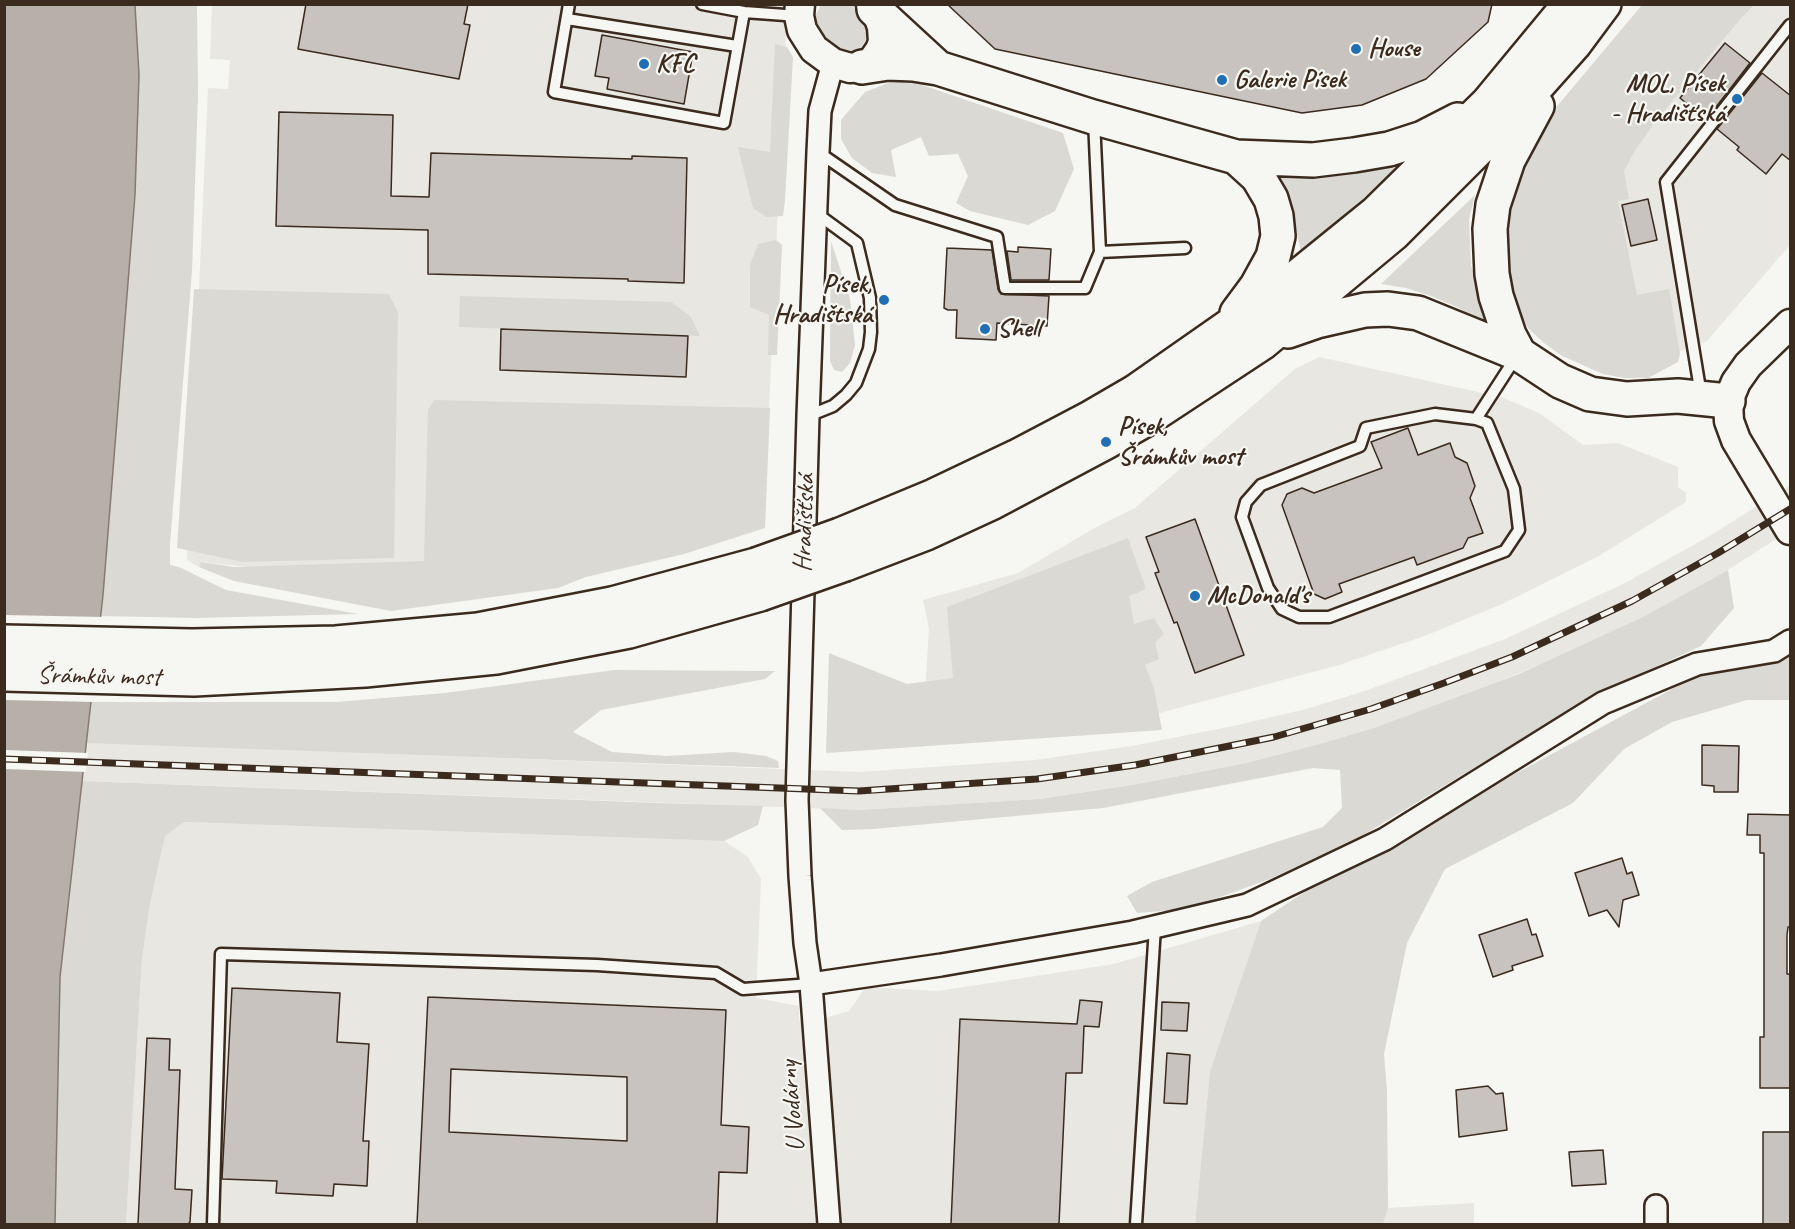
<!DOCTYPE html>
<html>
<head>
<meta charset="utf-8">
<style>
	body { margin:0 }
	#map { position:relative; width:1795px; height:1229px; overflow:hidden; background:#f6f6f2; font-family:Caveat,sans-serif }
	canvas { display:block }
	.frame { position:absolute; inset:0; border:6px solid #3b2a1e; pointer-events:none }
</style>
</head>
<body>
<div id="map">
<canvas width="1795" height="1229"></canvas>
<div class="frame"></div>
</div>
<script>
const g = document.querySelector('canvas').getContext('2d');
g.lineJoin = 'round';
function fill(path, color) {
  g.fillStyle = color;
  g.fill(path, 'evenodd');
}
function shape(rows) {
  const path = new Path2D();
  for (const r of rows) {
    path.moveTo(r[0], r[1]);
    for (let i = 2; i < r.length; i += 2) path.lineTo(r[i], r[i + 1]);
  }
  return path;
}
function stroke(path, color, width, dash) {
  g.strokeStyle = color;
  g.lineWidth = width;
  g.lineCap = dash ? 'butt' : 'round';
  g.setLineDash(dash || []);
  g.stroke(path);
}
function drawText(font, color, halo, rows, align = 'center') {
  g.font = font + ' Caveat,sans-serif';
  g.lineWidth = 4.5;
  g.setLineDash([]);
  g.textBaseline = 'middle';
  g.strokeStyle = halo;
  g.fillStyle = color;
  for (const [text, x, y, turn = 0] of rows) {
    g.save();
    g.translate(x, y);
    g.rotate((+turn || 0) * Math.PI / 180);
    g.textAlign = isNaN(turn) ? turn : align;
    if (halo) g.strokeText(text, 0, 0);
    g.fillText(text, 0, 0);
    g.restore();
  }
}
fill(shape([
	[212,5,787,5,764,522,492,559,258,568,202,562,199,567,187,560,208,88,228,89,230,60,210,59],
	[1649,5,1790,5,1790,245,1707,341,1657,360,1523,185],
	[1319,357,1501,397,1539,413,1583,445,1618,443,1678,467,1678,487,1686,493,1686,502,1597,557,1502,604,1422,637,1339,665,1152,715,923,723,929,628,923,600,1018,573,1098,526,1135,508,1295,369],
	[1790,485,1790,530,1728,570,1641,618,1580,648,1451,701,1377,727,1316,745,1246,763,1138,784,1040,799,859,810,5,778,5,739,859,772,1035,760,1132,746,1238,725,1306,709,1365,691,1505,639,1623,584,1708,537],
	[184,822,724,841,748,857,761,879,756,998,799,1006,799,1021,825,1018,849,1011,866,987,938,991,1114,964,1261,921,1210,1071,1195,1224,126,1224,142,959,150,902,165,835],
	[1474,1203,1474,1224,1383,1224,1388,1208]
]), '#e8e7e2');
fill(shape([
	[135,5,197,5,198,96,192,271,170,544,170,565,179,567,226,590,358,614,196,618,100,616,135,195,139,75],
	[821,5,856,5,858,6,868,27,866,40,860,48,851,52,841,52,826,43,816,22,816,14],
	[1642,5,1754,5,1741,18,1655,122,1634,152,1624,171,1629,199,1618,201,1637,295,1669,289,1680,354,1678,362,1648,378,1624,378,1603,374,1562,356,1544,343,1528,328,1511,301,1500,247,1506,216,1520,174,1548,117],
	[775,44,787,47,793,57,785,200,783,216,766,217,753,208,738,147,770,152],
	[893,81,922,85,1063,133,1074,169,1055,211,1028,225,970,211,956,203,968,176,958,154,929,156,921,137,891,150,896,177,872,173,852,158,841,139,841,120,865,92],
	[1416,152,1301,253,1295,224,1280,187,1269,168],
	[1475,195,1469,219,1471,265,1480,294,1495,329,1457,307,1431,296,1406,288,1381,284],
	[776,240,782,245,777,355,768,355,769,315,750,307,750,265,758,244],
	[831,241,850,299,855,345,850,363,842,372,834,370,830,361],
	[194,289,389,294,398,313,394,558,243,562,177,548],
	[460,296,671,302,691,317,700,336,459,327],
	[434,400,770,408,765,528,684,554,586,577,558,588,391,611,234,581,199,567,201,562,234,567,424,561,428,410],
	[1128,538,1146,589,1129,596,1134,624,1154,618,1164,634,1155,643,1159,659,1145,665,1154,689,1162,730,826,753,829,653,907,684,953,678,947,607],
	[1728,570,1734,608,1701,646,1592,696,1360,837,1270,879,1187,909,1137,913,1127,896,1152,882,1323,827,1342,808,1340,770,1313,768,1103,808,873,829,842,830,820,808,859,810,1040,799,1138,784,1246,763,1316,745,1377,727,1519,674,1641,618],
	[1790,653,1790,700,1747,700,1672,722,1624,749,1573,803,1445,869,1407,943,1384,1054,1387,1091,1388,1208,1383,1224,1195,1224,1210,1071,1261,921,1339,869,1698,675],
	[614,670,775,671,765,679,601,710,573,732,612,752,666,756,734,752,766,756,778,761,779,768,86,743,90,702,336,702,445,693],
	[82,781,658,803,763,806,758,825,724,841,184,822,165,836,150,903,142,959,126,1224,55,1224,60,977]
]), '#dad9d3');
const water = shape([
	[5,5,135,5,139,75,135,195,103,595,60,977,55,1224,5,1224,5,5]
]);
fill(water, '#b6b0a9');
stroke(water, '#857a71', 1.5);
fill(shape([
	[5,615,103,617,94,702,5,700],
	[5,750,88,753,86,772,5,769]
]), '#f6f6f2');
const building = shape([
	[306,4,468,4,464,24,470,25,459,79,298,49,306,4],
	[947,4,1492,4,1488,22,1426,79,1362,105,1302,113,995,49,947,4],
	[602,35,693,52,684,104,607,89,609,78,595,76,602,35],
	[1725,43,1750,63,1706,120,1680,98,1725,43],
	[1762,73,1791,96,1791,161,1782,154,1766,174,1737,150,1739,147,1717,129,1762,73],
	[279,112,393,115,391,196,429,197,431,153,632,159,632,156,687,158,684,283,628,281,628,279,428,274,428,230,276,226,279,112],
	[1648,199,1657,240,1631,246,1622,205,1648,199],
	[1018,247,1051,249,1049,280,1011,280,1007,251,1018,252,1018,247],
	[947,248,992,250,998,289,1001,294,1049,296,1047,326,997,323,996,340,956,338,957,310,948,310,944,308,947,248],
	[501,329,688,336,686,377,500,370,501,329],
	[1408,428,1418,455,1450,443,1455,457,1467,463,1475,486,1470,498,1483,533,1468,538,1463,548,1417,565,1414,557,1339,584,1342,592,1325,599,1314,594,1282,505,1287,494,1302,488,1314,493,1382,468,1371,442,1408,428],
	[1195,519,1244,655,1195,673,1177,622,1174,623,1155,573,1159,572,1146,537,1195,519],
	[1702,745,1739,746,1738,792,1714,792,1714,786,1702,785,1702,745],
	[1748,814,1791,815,1791,927,1788,927,1787,935,1787,974,1791,974,1791,1088,1760,1088,1760,1037,1764,1037,1764,853,1760,853,1760,835,1747,835,1748,814],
	[1622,858,1627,874,1632,872,1639,895,1623,900,1619,927,1607,910,1589,916,1575,873,1622,858],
	[1527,919,1532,935,1536,934,1543,956,1512,966,1513,970,1493,977,1479,935,1527,919],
	[232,988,340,993,337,1042,369,1044,363,1141,369,1141,367,1186,334,1184,333,1196,276,1193,277,1181,222,1179,232,988],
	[428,997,726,1010,721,1125,749,1127,747,1173,719,1172,717,1224,417,1224,428,997],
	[451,1069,627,1077,627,1141,449,1132,451,1069],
	[1080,1000,1102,1002,1099,1027,1084,1026,1082,1073,1066,1073,1059,1224,951,1224,960,1019,1077,1024,1080,1000],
	[1162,1002,1189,1003,1187,1031,1161,1030,1162,1002],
	[147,1038,170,1039,169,1070,180,1070,175,1189,192,1190,190,1222,188,1224,138,1224,147,1038],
	[1167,1053,1190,1055,1187,1104,1164,1103,1167,1053],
	[1488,1086,1496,1094,1503,1093,1507,1130,1459,1137,1456,1090,1488,1086],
	[1763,1132,1791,1132,1791,1224,1763,1224,1763,1132],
	[1603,1150,1606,1184,1572,1186,1569,1152,1603,1150]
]);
fill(building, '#c8c3be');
stroke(building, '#3b2a1e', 1.5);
const lane = shape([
	[569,4,554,92,724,123,744,12],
	[702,4,744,12,799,16],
	[567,19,737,46],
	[818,152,895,205,997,237,1005,288,1085,288,1100,252,1094,120],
	[1100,252,1185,248],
	[1701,395,1666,182,1790,25],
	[808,416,833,406,846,395,856,383,869,349,871,332,870,298,857,243,816,213],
	[1476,419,1487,423,1514,489,1519,530,1505,551,1329,617,1299,617,1282,609,1268,588,1242,517,1246,502,1261,485,1360,446,1366,428,1435,414,1476,419,1516,357],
	[213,1224,221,954,597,965,716,973,743,989,811,984],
	[1136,1224,1155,927]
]);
const street = shape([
	[811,984,941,965,1133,932,1247,905,1385,839,1603,703,1697,664,1774,651,1790,641],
	[829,1224,811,984,805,943,800,876,797,800,808,416,818,152,820,111,833,63],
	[1656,1224,1656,1206]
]);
const secondary = shape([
	[800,4,799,16,802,30,814,49,833,63,850,68,862,67,871,63,880,50,883,42,882,27,879,18,871,4],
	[1790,324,1748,365,1736,382,1728,401,1729,421,1736,440,1790,530]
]);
const highway = shape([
	[874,9,938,68],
	[862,67,888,63,913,64,938,68,1093,117,1236,157,1313,160,1354,155,1389,149,1423,138,1458,120],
	[1236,157,1258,177,1271,199,1276,216,1278,236,1273,257,1257,286,1237,313],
	[1288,331,1317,321,1365,310,1388,309,1418,313,1519,354,1560,381,1590,394,1627,399,1678,396,1728,401],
	[1519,354,1509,335,1496,296,1492,274,1490,229,1493,205,1508,160,1537,106],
	[840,535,934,496,1016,457,1092,417,1135,392,1281,290,1376,213,1488,103,1570,4],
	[845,564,926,533,993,502,1106,442,1148,418,1262,343,1393,234,1502,125,1575,43,1604,4],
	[4,642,192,646,336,643,478,630,612,604,756,565],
	[4,674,194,679,365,670,496,657,629,631,760,594]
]);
stroke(lane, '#3b2a1e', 15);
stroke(street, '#3b2a1e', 26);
stroke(secondary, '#3b2a1e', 33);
stroke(highway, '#3b2a1e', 38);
stroke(lane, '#f6f6f2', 10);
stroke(street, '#f6f6f2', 21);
stroke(secondary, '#f6f6f2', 28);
stroke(highway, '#f6f6f2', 33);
const rail = shape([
	[4,759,859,791,1037,779,1135,765,1274,737,1371,709,1444,683,1512,657,1632,601,1718,553,1790,509]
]);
stroke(rail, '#3b2a1e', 7);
stroke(rail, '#f6f6f2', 4.5, [14]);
const highwayBridge = shape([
	[756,565,840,535],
	[760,594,845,564]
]);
stroke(highwayBridge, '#3b2a1e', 38, []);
stroke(highwayBridge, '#f6f6f2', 33);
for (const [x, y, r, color] of [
	[1356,49,6,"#1f6fb2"],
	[644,64,6,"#1f6fb2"],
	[1222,80,6,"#1f6fb2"],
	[1737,99,6,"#1f6fb2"],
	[884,300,6,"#1f6fb2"],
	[985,329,6,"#1f6fb2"],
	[1106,442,6,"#1f6fb2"],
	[1195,596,6,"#1f6fb2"]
]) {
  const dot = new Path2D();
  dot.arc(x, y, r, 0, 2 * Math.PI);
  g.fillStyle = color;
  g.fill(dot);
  stroke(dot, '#f6f6f2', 2);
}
drawText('bold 26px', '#3b2a1e', '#f6f6f2', [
	["House",1368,49],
	["KFC",656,64],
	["Galerie Písek",1234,80],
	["MOL, Písek",1725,84,"right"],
	["- Hradišťská",1725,114,"right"],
	["Písek,",872,285,"right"],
	["Hradištská",872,315,"right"],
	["Shell",997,329],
	["Písek,",1118,427],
	["Šrámkův most",1118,457],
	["McDonald's",1207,596]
], 'left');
drawText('26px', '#3b2a1e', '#f6f6f2', [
	["Hradišťská",805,523,-88],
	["Šrámkův most",99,677,1],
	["U Vodárny",793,1106,-95]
]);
</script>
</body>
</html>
